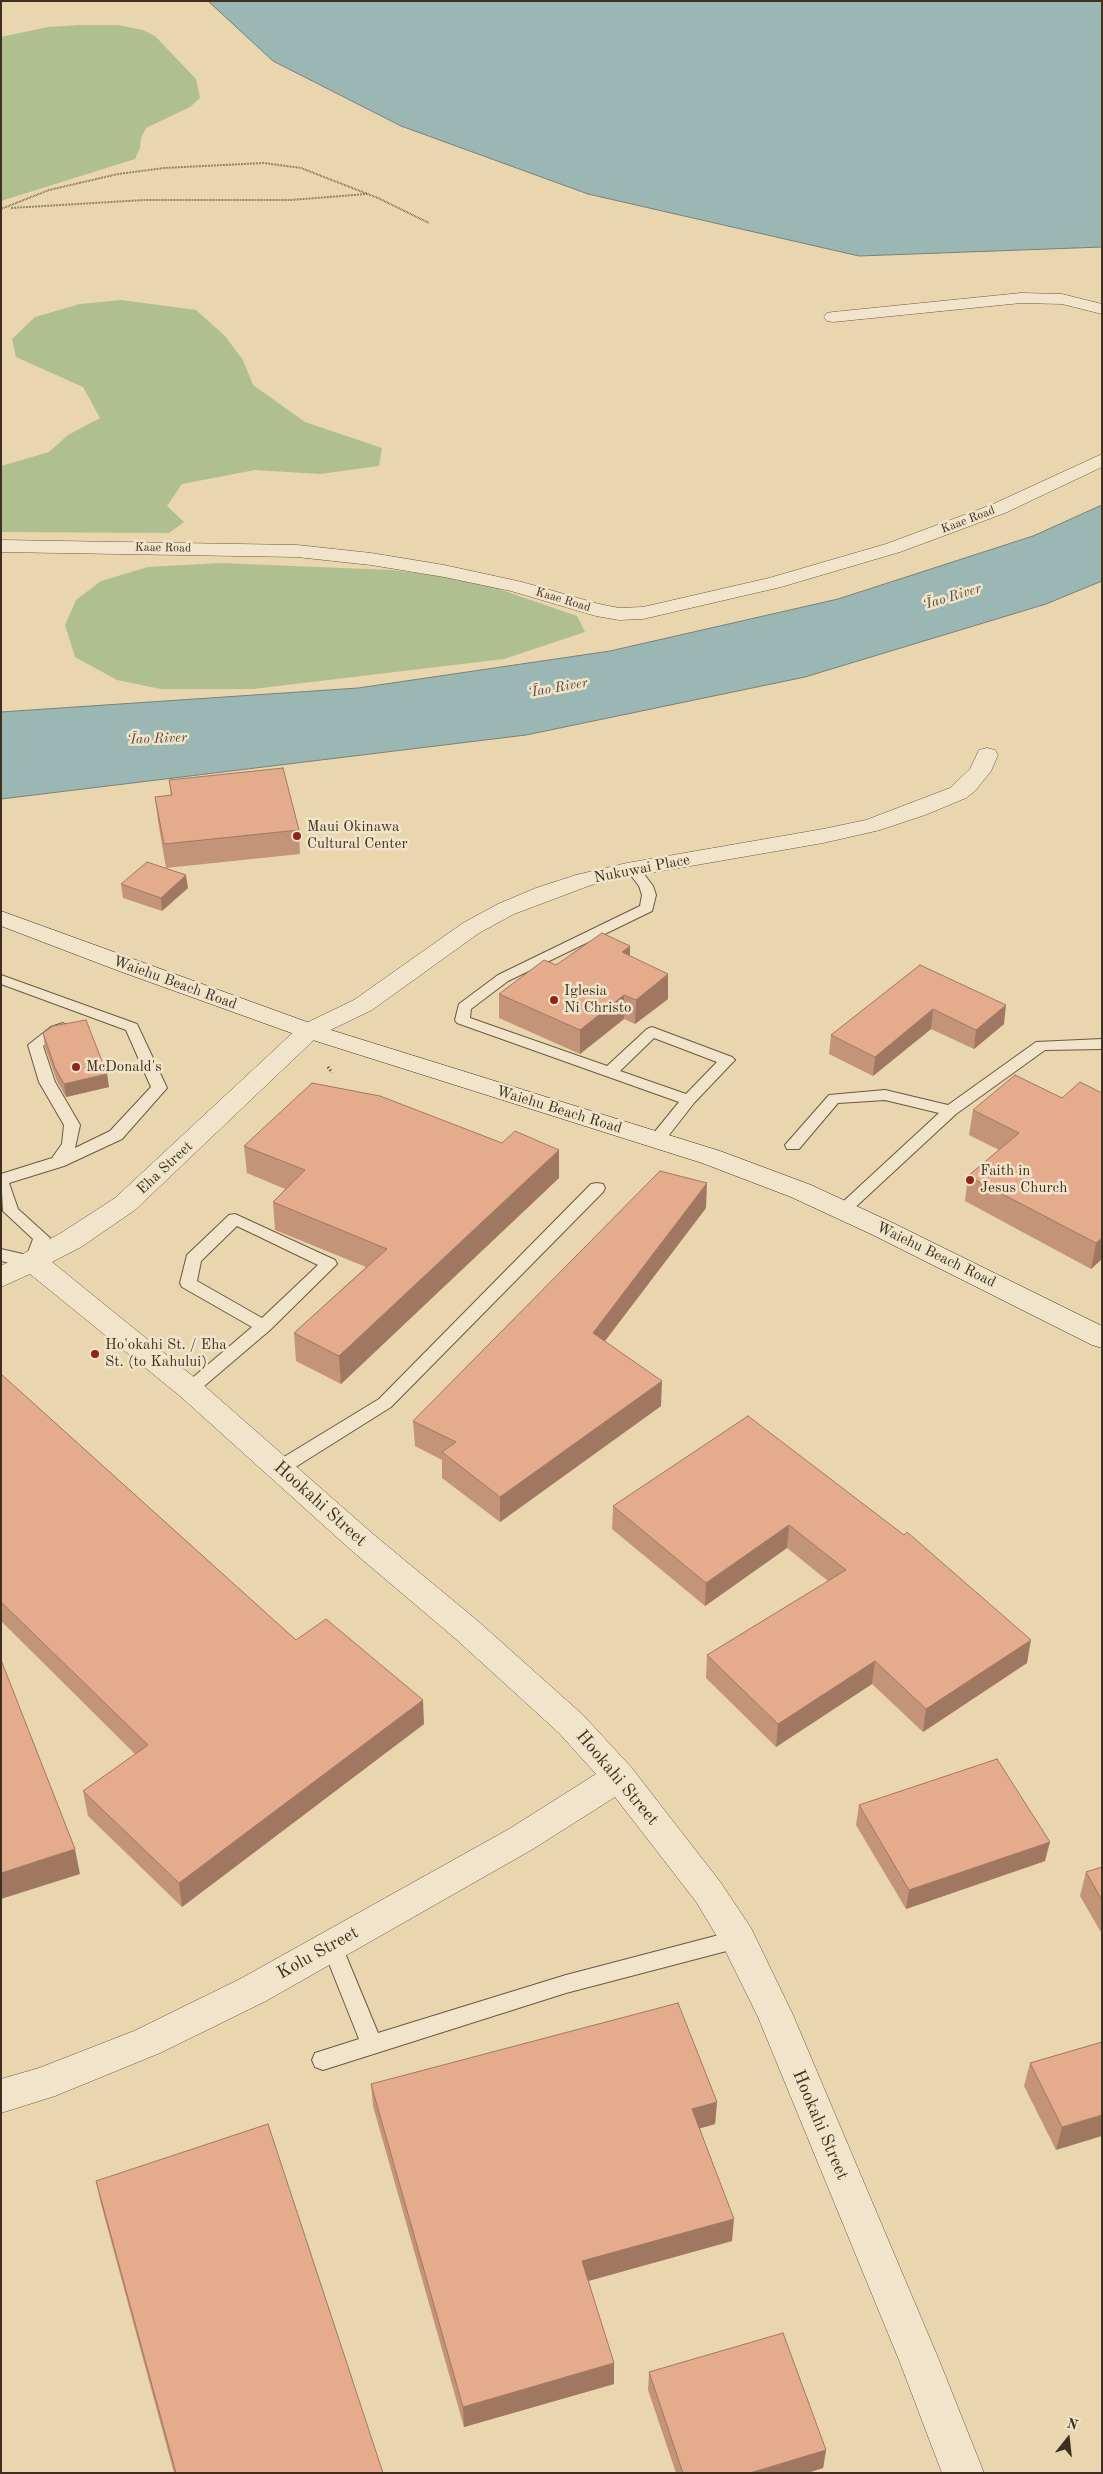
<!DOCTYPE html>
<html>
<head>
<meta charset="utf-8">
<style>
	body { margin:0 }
	#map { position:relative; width:1103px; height:2474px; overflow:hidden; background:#e9d6ae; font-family:"Old Standard TT",serif }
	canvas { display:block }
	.frame { position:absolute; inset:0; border:2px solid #3f2f1e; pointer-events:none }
	.north { position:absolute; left:1043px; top:2414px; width:50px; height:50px; -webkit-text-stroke:4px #f1e4ca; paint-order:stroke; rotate:16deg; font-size:14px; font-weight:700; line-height:20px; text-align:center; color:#3f2f1e }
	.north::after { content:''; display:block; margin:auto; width:18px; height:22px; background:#3f2f1e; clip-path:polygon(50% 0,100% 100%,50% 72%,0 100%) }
</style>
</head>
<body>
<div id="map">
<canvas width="1103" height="2474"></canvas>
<div class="frame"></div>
<div class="north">N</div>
</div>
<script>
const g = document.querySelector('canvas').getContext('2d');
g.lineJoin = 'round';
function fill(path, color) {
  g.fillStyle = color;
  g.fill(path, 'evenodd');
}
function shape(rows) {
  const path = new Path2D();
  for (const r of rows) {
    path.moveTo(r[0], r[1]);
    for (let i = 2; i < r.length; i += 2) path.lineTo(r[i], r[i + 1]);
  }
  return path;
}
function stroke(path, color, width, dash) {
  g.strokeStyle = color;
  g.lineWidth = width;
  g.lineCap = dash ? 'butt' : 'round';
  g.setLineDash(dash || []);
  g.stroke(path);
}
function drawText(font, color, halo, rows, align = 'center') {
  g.font = font + ' "Old Standard TT",serif';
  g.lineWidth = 5;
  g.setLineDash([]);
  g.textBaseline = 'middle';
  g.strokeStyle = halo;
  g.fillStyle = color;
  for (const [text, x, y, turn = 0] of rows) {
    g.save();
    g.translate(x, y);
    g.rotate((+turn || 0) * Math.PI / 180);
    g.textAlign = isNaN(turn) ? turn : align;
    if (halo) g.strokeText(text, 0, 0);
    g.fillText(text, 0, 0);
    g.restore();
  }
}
fill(shape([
	[81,25,118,25,143,30,155,36,196,79,200,98,190,107,146,128,141,138,140,148,135,159,1,201,1,37,48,27],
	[121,300,196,310,225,336,243,360,253,385,305,422,382,448,379,466,320,474,255,470,182,484,167,506,184,522,169,533,1,532,1,466,49,452,68,435,100,418,83,387,16,357,12,339,35,317,80,304],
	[220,563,392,570,473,580,577,616,585,632,504,659,253,689,161,689,117,680,75,657,65,625,76,600,101,581,148,567]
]), '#afbf90');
const water = shape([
	[208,1,1102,1,1102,247,859,256,588,194,401,126,273,61,208,1],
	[1102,505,1102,581,1046,604,805,677,526,735,1,799,1,712,358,688,610,651,838,599,1033,536,1102,505]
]);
fill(water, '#9ab7b4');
stroke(water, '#768178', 1);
const lane = shape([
	[633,865,638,866,653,886,656,895,652,911,508,981,471,1009,470,1018,607,1066,647,1029,652,1027,732,1057,735,1060,732,1063,694,1103,662,1144,656,1145,650,1144,648,1140,679,1102,457,1023,455,1020,459,1004,498,975,640,906,642,895,639,886,626,869,633,865],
	[654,1038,717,1062,686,1094,620,1071,654,1038],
	[1,975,137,1024,167,1088,122,1139,64,1166,9,1183,18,1209,50,1238,41,1262,39,1266,33,1268,1,1261,1,1249,27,1255,33,1239,3,1211,1,1174,52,1158,62,1144,64,1125,39,1082,28,1045,51,1027,63,1023,70,1028,43,1046,55,1082,80,1125,75,1148,110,1131,151,1087,126,1030,1,984,1,975],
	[1102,1039,1102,1049,1045,1050,956,1114,848,1214,836,1214,834,1210,939,1113,885,1100,838,1103,799,1149,787,1149,785,1145,829,1095,885,1090,948,1105,1036,1042,1102,1039],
	[597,1183,603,1184,605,1188,603,1192,391,1407,286,1473,280,1475,274,1473,271,1468,274,1463,379,1399,591,1184,597,1183],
	[235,1214,335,1260,337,1264,270,1330,196,1393,190,1395,184,1393,181,1389,184,1385,252,1327,182,1287,180,1283,187,1255,229,1215,235,1214],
	[237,1226,318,1265,262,1318,197,1281,201,1261,237,1226],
	[738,1930,745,1933,748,1939,745,1945,738,1948,566,1993,323,2070,315,2067,312,2060,315,2053,359,2039,322,1946,325,1940,332,1937,339,1940,342,1946,378,2033,566,1975,738,1930]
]);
const street = shape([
	[1021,293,1062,294,1102,304,1102,314,1062,304,1021,303,833,322,827,321,824,317,827,313,833,312,1021,293],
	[1102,454,1102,467,1005,513,900,552,781,587,643,619,619,620,596,616,511,591,444,577,371,565,297,557,1,552,1,540,297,545,371,553,444,565,522,582,599,604,619,608,643,607,769,578,886,544,991,505,1102,454],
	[987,748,995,750,998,755,991,771,975,791,966,798,925,815,880,830,823,843,627,877,591,885,514,914,479,933,372,1010,318,1036,135,1210,81,1247,52,1262,200,1382,373,1534,479,1622,583,1715,631,1767,721,1883,751,1928,793,2015,939,2360,984,2473,942,2473,899,2360,758,2017,725,1950,697,1903,615,1797,533,1849,266,2001,160,2053,55,2096,1,2113,1,2079,39,2068,134,2031,240,1979,509,1829,596,1774,559,1733,457,1640,351,1550,180,1396,30,1274,1,1287,1,1266,61,1233,115,1198,300,1026,354,1000,463,923,498,904,536,888,576,875,627,863,823,829,866,820,950,788,970,769,979,750,987,748]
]);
const secondary = shape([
	[1,911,318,1026,720,1151,811,1185,893,1223,1102,1326,1102,1348,1092,1345,873,1235,791,1197,702,1163,300,1036,119,971,1,926,1,911]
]);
stroke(lane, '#6a5942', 2);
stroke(street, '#6a5942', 1);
stroke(secondary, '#3f2f1e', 1);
stroke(shape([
	[11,208,144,200,291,200,367,194],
	[1,209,49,190,118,174,164,168,264,163,301,168,378,198,429,223]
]), '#3f2f1e', 2, [0.5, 1]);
stroke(shape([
	[328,1067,332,1073]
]), '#3f2f1e', 3, [1, 2.5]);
fill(lane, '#f1e4ca');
fill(street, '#f1e4ca');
fill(secondary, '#f1e4ca');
fill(shape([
	[169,780,299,830,300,854,166,868,158,821,155,797,171,796],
	[121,884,188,888,162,911,123,898],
	[630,956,668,999,635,1024,624,1019,580,1054,499,1018,499,994,556,965],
	[920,965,1004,1024,974,1049,931,1029,873,1076,829,1054,831,1035],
	[43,1033,107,1074,109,1087,66,1097,57,1081,45,1047],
	[1062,1098,1102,1259,1091,1269,965,1201,968,1176,999,1150,969,1135,973,1110],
	[244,1146,559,1178,341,1384,296,1361,294,1333,366,1267,275,1230,273,1202,285,1189,247,1173],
	[706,1208,605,1341,661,1406,500,1522,442,1478,442,1460,415,1446,413,1421],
	[1,1374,296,1640,424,1724,182,1907,88,1816,83,1791,135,1754,1,1621],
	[748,1416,1027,1663,923,1732,872,1684,776,1747,706,1678,707,1655,828,1581,787,1548,705,1606,612,1529,613,1506],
	[859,1805,1045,1861,906,1909,856,1825],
	[1102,1867,1102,1934,1080,1896,1086,1872],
	[1102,2042,1056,2150,1024,2086,1030,2063],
	[371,2084,717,2102,715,2124,700,2128,732,2241,588,2281,614,2384,464,2427,373,2106],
	[96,2181,383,2473,174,2473,101,2204],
	[649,2372,826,2450,823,2468,807,2473,676,2473,648,2390]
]), '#c49478');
fill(shape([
	[186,875,188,888,162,911,161,898],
	[630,946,630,970,622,952],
	[668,974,668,999,635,1024,636,1000],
	[624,995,624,1019,580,1054,580,1030],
	[1006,1005,1004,1024,974,1049,976,1030],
	[933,1009,931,1029,873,1076,875,1057],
	[107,1074,109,1087,66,1097,64,1084],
	[559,1150,559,1178,341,1384,339,1356],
	[707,1183,706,1208,592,1358,593,1333],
	[1102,1238,1102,1259,1091,1269,1096,1243],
	[662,1381,661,1406,500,1522,500,1497],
	[789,1525,787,1548,705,1606,706,1583],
	[1031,1640,1027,1663,923,1732,926,1709],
	[875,1661,872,1684,776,1747,778,1724],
	[423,1700,424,1724,182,1907,179,1883],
	[1050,1842,1045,1861,906,1909,909,1890],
	[75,1849,80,1874,1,1899,1,1873],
	[717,2102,715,2124,691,2131,692,2109],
	[1102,2115,1102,2136,1056,2150,1062,2127],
	[734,2219,732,2241,581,2283,582,2261],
	[614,2363,614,2384,464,2427,463,2407],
	[826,2450,823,2468,807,2473,750,2473]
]), '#a07862');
const building = shape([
	[283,768,299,830,164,844,155,797,172,795,169,780,283,768],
	[147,862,186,875,161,898,121,884,147,862],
	[602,933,630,946,622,952,668,974,636,1000,624,995,580,1030,499,994,544,960,556,965,602,933],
	[920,965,1006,1005,976,1030,933,1009,875,1057,831,1035,920,965],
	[86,1020,107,1074,64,1084,55,1068,43,1033,53,1026,86,1020],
	[1015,1075,1062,1098,1080,1082,1102,1093,1102,1238,1096,1243,968,1176,1019,1133,973,1110,1015,1075],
	[312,1083,380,1096,502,1143,515,1131,559,1150,339,1356,294,1333,387,1249,273,1202,305,1170,244,1146,312,1083],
	[660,1171,707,1183,593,1333,662,1381,500,1497,442,1452,456,1442,413,1421,660,1171],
	[1,1374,296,1640,326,1619,423,1700,179,1883,83,1791,148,1745,1,1602,1,1374],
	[748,1416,904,1535,907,1532,1031,1640,926,1709,875,1661,778,1724,707,1655,846,1570,789,1525,706,1583,613,1506,748,1416],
	[1,1660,75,1849,1,1873,1,1660],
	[997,1759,1050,1842,909,1890,859,1805,997,1759],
	[1102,1867,1102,1900,1086,1872,1102,1867],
	[678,2003,717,2102,692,2109,734,2219,582,2261,614,2363,463,2407,371,2084,678,2003],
	[1102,2042,1102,2115,1062,2127,1030,2063,1102,2042],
	[268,2124,383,2473,176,2473,96,2181,268,2124],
	[783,2333,826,2450,750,2473,683,2473,649,2372,783,2333]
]);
fill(building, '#e4ac8c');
stroke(building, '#a07862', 1);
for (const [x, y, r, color] of [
	[297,836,5,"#8f2418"],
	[554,1000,5,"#8f2418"],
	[76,1067,5,"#8f2418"],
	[970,1180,5,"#8f2418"],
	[95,1354,5,"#8f2418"]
]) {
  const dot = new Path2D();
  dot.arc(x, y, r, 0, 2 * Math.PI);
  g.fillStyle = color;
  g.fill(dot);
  stroke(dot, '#f1e4ca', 2);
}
drawText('12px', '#3f2f1e', '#f1e4ca', [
	["Kaae Road",968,520,-21],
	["Kaae Road",163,548,1],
	["Kaae Road",563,600,17]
]);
drawText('italic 14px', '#514a3c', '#f1e4ca', [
	["ʻĪao River",952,597,-17],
	["ʻĪao River",558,688,-10],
	["ʻĪao River",157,739,-2]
]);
drawText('15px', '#3f2f1e', '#f1e4ca', [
	["Maui Okinawa",307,827],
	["Cultural Center",307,844],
	["Iglesia",564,991],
	["Ni Christo",564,1008],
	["McDonald's",86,1067],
	["Faith in",980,1171],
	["Jesus Church",980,1188],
	["Ho'okahi St. / Eha",105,1345],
	["St. (to Kahului)",105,1362]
], 'left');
drawText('15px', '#3f2f1e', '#f1e4ca', [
	["Nukuwai Place",642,869,-11],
	["Waiehu Beach Road",175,983,20],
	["Waiehu Beach Road",559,1110,17],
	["Eha Street",165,1168,-43],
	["Waiehu Beach Road",936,1255,26]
]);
drawText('18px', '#3f2f1e', '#f1e4ca', [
	["Hookahi Street",320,1504,42],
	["Hookahi Street",617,1778,50],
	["Kolu Street",318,1953,-29],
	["Hookahi Street",820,2125,67]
]);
</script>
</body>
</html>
